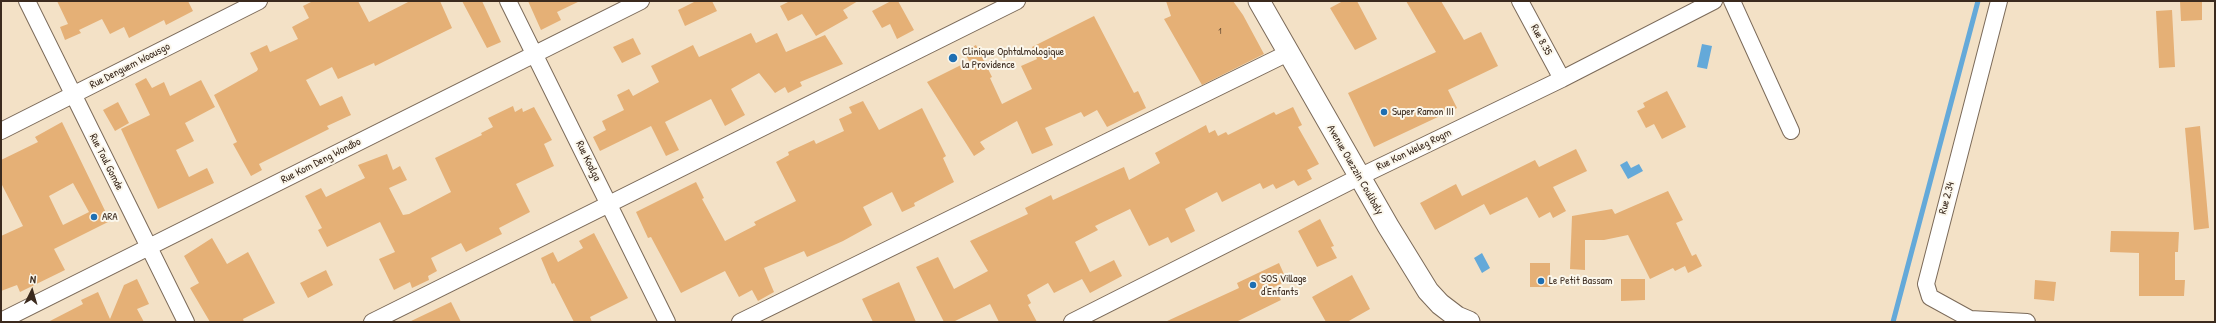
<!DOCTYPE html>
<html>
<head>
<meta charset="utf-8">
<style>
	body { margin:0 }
	#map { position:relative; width:2216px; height:323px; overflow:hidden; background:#f3e1c6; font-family:"Patrick Hand",sans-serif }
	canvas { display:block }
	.frame { position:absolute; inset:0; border:2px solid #3b2a1e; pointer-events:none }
	.north { position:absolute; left:12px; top:271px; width:40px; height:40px; -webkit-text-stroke:3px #fbf7ec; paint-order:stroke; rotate:5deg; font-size:11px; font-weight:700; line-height:16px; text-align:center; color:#3b2a1e }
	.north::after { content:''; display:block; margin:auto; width:14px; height:18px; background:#3b2a1e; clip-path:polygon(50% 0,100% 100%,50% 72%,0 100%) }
</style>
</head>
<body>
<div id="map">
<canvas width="2216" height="323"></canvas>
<div class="frame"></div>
<div class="north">N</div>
</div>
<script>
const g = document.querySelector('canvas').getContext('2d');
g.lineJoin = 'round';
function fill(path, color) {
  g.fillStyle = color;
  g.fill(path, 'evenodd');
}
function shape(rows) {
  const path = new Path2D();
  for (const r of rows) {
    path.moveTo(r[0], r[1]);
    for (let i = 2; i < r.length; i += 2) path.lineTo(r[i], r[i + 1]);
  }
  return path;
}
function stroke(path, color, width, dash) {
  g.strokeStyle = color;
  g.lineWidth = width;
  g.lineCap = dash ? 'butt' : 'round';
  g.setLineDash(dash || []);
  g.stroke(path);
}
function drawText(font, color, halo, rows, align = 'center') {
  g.font = font + ' "Patrick Hand",sans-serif';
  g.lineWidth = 4;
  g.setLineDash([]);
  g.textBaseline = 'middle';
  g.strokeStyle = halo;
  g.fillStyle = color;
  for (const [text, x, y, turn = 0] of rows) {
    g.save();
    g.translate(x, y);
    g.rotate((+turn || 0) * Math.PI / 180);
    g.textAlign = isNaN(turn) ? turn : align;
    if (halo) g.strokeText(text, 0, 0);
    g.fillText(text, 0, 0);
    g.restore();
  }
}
fill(shape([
	[1702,44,1712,46,1707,69,1697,67],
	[1627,161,1631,168,1639,164,1643,171,1628,179,1620,165],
	[1482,253,1490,268,1482,273,1474,258]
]), '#64a9d9');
stroke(shape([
	[1893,322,1978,1]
]), '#64a9d9', 5);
fill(shape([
	[57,1,188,1,193,11,166,25,164,20,129,38,124,27,110,34,102,19,79,30,81,33,65,40,60,27,68,24],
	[313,1,358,1,369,22,410,1,440,1,452,28,375,66,374,63,338,79,332,67,306,80,320,106,342,96,351,115,327,126,329,129,259,164,262,170,251,176,233,144,237,142,214,95,257,71,258,69,250,53,267,45,270,52,298,39,292,27,309,18,303,6],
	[462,1,482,1,501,42,487,48],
	[528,1,580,1,557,12,561,20,541,30],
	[696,1,712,1,717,11,685,26,678,10],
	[790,1,858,1,843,10,848,18,816,36,802,14,788,21,780,6],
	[891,1,898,1,914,30,897,39,890,24,882,28,872,11],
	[1166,1,1233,1,1243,15,1264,54,1202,85,1164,19,1171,16],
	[1343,1,1357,1,1377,39,1355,50,1330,8],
	[1406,1,1441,1,1464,40,1481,32,1498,66,1448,90,1457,108,1374,147,1348,93,1436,52],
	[2180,1,2202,1,2202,20,2181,21],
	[2172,10,2175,67,2159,68,2156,11],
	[1094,16,1134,93,1138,91,1146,108,1107,127,1097,110,1084,117,1081,112,1045,128,1053,145,1032,154,1017,121,980,142,985,149,974,156,927,82,969,61,964,51,976,45,992,77,990,78,1002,104,1032,89,1021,66,1037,59,1032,47],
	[751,33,756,43,777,33,786,52,825,35,843,64,800,82,802,86,788,93,785,87,775,93,759,73,731,89,745,115,725,126,711,99,665,122,679,150,666,156,651,126,600,151,593,137,606,130,602,121,624,110,617,95,629,89,633,96,659,82,651,66,693,45,699,57],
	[633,38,641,54,622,63,613,47],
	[146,78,152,88,164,82,170,96,201,80,215,107,185,123,194,141,176,150,189,177,207,168,214,183,158,209,121,129,150,115,135,84],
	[1667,91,1686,127,1662,139,1654,124,1646,128,1637,111,1645,107,1643,103],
	[863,101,879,130,922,108,946,156,943,158,954,182,914,203,915,206,902,212,892,192,863,207,872,225,843,241,807,257,804,251,764,268,774,292,758,301,752,290,739,297,725,271,681,293,651,237,648,238,636,212,696,182,704,198,702,199,725,241,756,225,754,222,796,201,776,162,789,155,788,152,814,140,816,144,844,131,839,119,852,113,849,107],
	[118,102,129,123,115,131,103,110],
	[513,106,515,112,522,108,523,112,534,107,552,140,544,144,554,166,516,184,530,212,499,228,502,234,466,252,461,243,431,258,437,271,428,276,429,280,412,288,410,282,394,290,379,259,395,252,380,222,327,247,318,230,322,228,305,196,321,188,326,197,365,178,358,165,387,154,393,170,400,166,407,180,389,188,403,215,409,214,451,192,435,158,482,135,481,133,493,127,488,118],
	[1293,107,1302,125,1298,127,1319,164,1307,170,1312,179,1298,186,1294,180,1276,189,1273,184,1263,189,1260,183,1222,202,1217,192,1185,209,1195,231,1171,243,1168,237,1149,246,1130,209,1095,226,1098,230,1075,242,1090,272,1114,260,1122,276,1090,293,1082,279,1054,293,1048,283,1027,295,1031,303,1028,305,1037,322,999,322,990,304,953,322,944,322,916,267,938,257,954,289,988,271,970,241,1028,214,1025,208,1051,195,1053,200,1124,167,1129,180,1160,163,1155,153,1206,125,1209,133,1215,130,1218,136,1226,132,1228,135,1274,112,1276,115],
	[62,122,110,221,54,249,65,270,20,292,17,285,1,291,1,236,23,226,1,183,1,160,38,142,35,137],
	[73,183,89,212,63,225,49,196],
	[2200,126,2209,228,2194,230,2185,128],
	[1576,149,1587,171,1553,187,1566,211,1553,218,1550,212,1539,218,1527,197,1490,215,1484,204,1435,230,1420,203,1456,184,1462,196,1535,160,1539,167],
	[1668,191,1683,220,1676,223,1692,256,1696,254,1702,266,1688,273,1685,266,1675,271,1673,268,1650,279,1628,235,1604,240,1585,240,1585,270,1570,269,1572,216,1612,209,1615,214],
	[1320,219,1334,246,1331,247,1337,258,1317,267,1298,231],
	[2111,231,2179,232,2178,252,2175,252,2175,280,2185,280,2184,296,2139,296,2139,253,2110,252],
	[594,233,628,298,590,317,592,322,574,322,554,283,552,284,541,258,553,252,558,262,583,248,579,241],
	[212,238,227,264,248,252,275,303,243,319,244,322,210,322,190,288,199,283,184,256],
	[1279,263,1287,281,1274,287,1281,300,1236,322,1165,322,1239,288,1237,283],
	[1530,263,1550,263,1550,287,1530,287],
	[326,270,333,285,308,298,300,283],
	[1352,275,1370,309,1347,322,1326,322,1312,297],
	[137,279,149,304,137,309,144,322,48,322,83,304,81,300,98,292,110,319,124,285],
	[1621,279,1645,279,1645,300,1621,301],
	[2035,280,2056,282,2054,301,2034,299],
	[899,282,916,322,873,322,862,299],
	[451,302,461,322,409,322]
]), '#e5b076');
const minor = shape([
	[27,1,186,322],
	[508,1,667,322],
	[1520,1,1562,79],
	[1732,1,1791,131],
	[1999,1,1926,284,1930,297,1970,319,2027,322],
	[1,131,259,1],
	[1,321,641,1],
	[372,322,1017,1],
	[740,322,1288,53],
	[1072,322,1359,177,1562,79,1714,1]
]);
const major = shape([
	[1259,1,1388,226,1428,291,1440,304,1457,317,1469,322]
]);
stroke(minor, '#7b6a59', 18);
stroke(major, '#7b6a59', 23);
stroke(minor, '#fff', 16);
stroke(major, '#fff', 21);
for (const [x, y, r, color] of [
	[953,58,5,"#1f6fb2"],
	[1384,112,4,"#1f6fb2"],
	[94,217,4,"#1f6fb2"],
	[1541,281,4,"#1f6fb2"],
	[1253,285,4,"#1f6fb2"]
]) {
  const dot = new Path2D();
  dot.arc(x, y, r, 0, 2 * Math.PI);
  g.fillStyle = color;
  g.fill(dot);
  stroke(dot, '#fbf7ec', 1.5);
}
drawText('9px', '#664c34', null, [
	["1",1220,32]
]);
drawText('11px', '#3b2a1e', '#fbf7ec', [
	["Rue 8.35",1541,40,62],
	["Rue Denguem Woousgo",130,66,-27],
	["Rue Kon Weleg Rogm",1414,150,-26],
	["Rue Kom Deng Wondbo",321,161,-27],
	["Rue Koalga",588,161,64],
	["Rue Toul Gomde",106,162,63],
	["Avenue Ouezzin Coulibaly",1355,170,60],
	["Rue 2.34",1947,198,-75]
]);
drawText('11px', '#3b2a1e', '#fbf7ec', [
	["Clinique Ophtalmologique",962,52],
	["la Providence",962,65],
	["Super Ramon III",1392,112],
	["ARA",102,217],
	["SOS Village",1261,279],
	["d'Enfants",1261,292],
	["Le Petit Bassam",1549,281]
], 'left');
</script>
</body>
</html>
